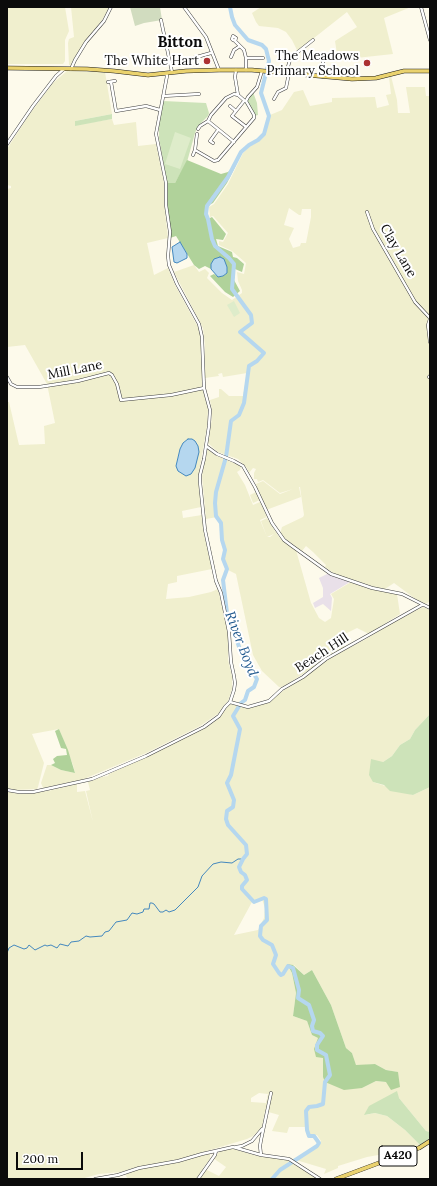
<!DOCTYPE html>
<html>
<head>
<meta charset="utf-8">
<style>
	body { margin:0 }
	#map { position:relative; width:437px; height:1186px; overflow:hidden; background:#fdfaeb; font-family:Lora,serif }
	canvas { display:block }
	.frame { position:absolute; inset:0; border:8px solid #0b0b0b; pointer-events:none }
	.scale { position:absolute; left:16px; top:1152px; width:67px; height:18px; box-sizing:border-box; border:2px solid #0b0b0b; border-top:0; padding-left:5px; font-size:12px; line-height:14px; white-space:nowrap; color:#0b0b0b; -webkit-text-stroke:3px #fff; paint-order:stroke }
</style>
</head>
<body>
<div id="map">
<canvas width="437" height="1186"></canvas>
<div class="frame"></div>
<div class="scale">200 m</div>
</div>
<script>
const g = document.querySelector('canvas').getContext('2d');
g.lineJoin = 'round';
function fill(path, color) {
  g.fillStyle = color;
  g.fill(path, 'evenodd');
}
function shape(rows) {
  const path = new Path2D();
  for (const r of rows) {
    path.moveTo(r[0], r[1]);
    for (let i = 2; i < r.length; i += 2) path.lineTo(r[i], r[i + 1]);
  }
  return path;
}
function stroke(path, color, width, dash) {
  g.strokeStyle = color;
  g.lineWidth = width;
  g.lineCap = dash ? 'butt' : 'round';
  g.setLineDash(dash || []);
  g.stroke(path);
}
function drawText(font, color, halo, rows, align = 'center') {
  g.font = font + ' Lora,serif';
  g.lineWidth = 4;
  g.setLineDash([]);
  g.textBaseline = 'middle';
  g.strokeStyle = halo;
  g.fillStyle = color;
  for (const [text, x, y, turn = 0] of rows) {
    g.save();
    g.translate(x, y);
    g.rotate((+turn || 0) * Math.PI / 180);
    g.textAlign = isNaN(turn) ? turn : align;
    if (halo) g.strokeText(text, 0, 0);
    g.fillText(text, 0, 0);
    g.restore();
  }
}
fill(shape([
	[327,574,329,574,350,582,330,594,332,598,331,611,323,604,315,608,313,603,323,597,323,588,319,578]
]), '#e9e0e9');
fill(shape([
	[7,7,65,7,69,31,65,40,65,61,63,64,7,64],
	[71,7,110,7,102,20,75,57,71,65,69,65,68,43,69,39,74,37],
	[261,7,411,7,384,18,393,54,338,60,335,41,357,27,347,12,300,49,297,50,292,40,286,32,278,28,259,26,256,22,252,13],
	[67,71,105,72,112,114,75,121,75,125,112,119,114,125,136,122,138,146,156,144,164,183,164,203,168,238,147,243,154,275,168,268,175,285,199,329,202,346,202,386,208,410,207,426,198,478,201,507,182,511,183,518,202,515,204,534,212,569,177,576,177,582,168,584,166,599,189,597,211,592,218,589,228,632,228,660,232,676,232,689,228,701,224,705,219,713,200,726,146,753,79,781,75,781,43,788,41,783,47,765,51,765,61,770,75,773,73,765,59,729,32,734,44,763,38,787,37,789,14,790,7,788,7,402,9,402,19,445,45,444,44,426,55,423,47,384,25,345,7,347,7,189,11,188,11,186,7,185,7,149,29,115,53,83],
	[188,439,191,474,178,471,176,465,180,449,183,443],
	[391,76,397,100,398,113,410,113,406,87,425,87,426,96,430,96,430,604,429,602,425,604,421,603,394,583,385,589,375,587,335,574,325,567,326,565,313,552,306,546,302,551,283,537,280,534,282,527,303,517,304,515,300,487,299,487,301,497,266,510,262,499,253,503,250,495,258,491,256,484,263,481,280,494,293,489,280,493,263,480,258,482,257,479,254,479,254,473,256,469,253,468,249,473,247,468,238,459,218,452,208,443,212,418,212,410,210,400,219,397,219,389,221,389,229,396,243,396,247,373,223,377,222,373,218,374,219,376,205,378,205,346,203,328,174,272,194,265,199,272,205,269,209,273,207,278,222,293,232,300,242,293,242,290,238,281,237,272,244,274,246,263,232,251,219,245,219,241,223,242,228,233,213,216,210,217,209,207,214,204,228,184,243,153,250,146,259,141,265,135,270,115,282,110,294,92,303,90,310,106,332,102,332,98,375,97,377,108,389,105,386,95,391,94,389,77],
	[289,208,299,215,301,215,302,209,311,209,311,217,306,243,301,243,300,246,293,248,289,239,294,228,284,225],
	[207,449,217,456,241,466,240,470,237,472,245,485,253,505,260,502,267,517,260,520,267,537,270,537,274,534,267,537,261,521,267,518,279,537,296,550,311,603,319,618,325,622,331,618,334,599,331,594,351,582,367,588,397,594,400,614,369,634,357,628,341,636,344,647,286,685,281,687,279,687,262,671,253,655,236,574,228,570,223,558,226,549,222,539,222,523,217,517,206,519,202,476],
	[423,607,430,610,430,714,415,730,410,739,400,745,392,756,383,762,373,782,413,795,430,787,430,1132,426,1131,399,1098,365,1115,375,1113,387,1116,405,1130,420,1145,386,1158,384,1154,367,1157,338,1166,338,1168,324,1174,326,1169,296,1160,319,1145,321,1141,317,1135,310,1135,307,1127,289,1127,287,1133,272,1131,279,1115,265,1111,262,1127,253,1136,247,1139,183,1158,159,1164,133,1168,121,1172,99,1174,81,1179,7,1179,7,1145,8,1143,7,1142,7,791,19,794,48,791,77,784,77,792,85,791,93,822,86,791,90,790,88,782,102,777,108,776,109,774,155,753,211,724,220,716,228,705,234,704,247,708,270,701,287,688,303,678,326,660,366,639,393,622],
	[262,899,265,908,264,918,258,930,234,935,252,902],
	[287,965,294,965,304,975,312,970,331,1005,346,1048,352,1053,356,1066,375,1064,386,1070,397,1072,386,1082,376,1081,362,1088,323,1077,323,1058,318,1038,312,1035,307,1021,293,1016,296,993,292,973],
	[259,1093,268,1094,266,1103,251,1102,251,1098],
	[230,1148,257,1156,286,1159,293,1163,316,1178,128,1179,126,1176,126,1174,140,1169,177,1162,210,1153,210,1159,203,1168,219,1176,226,1167,213,1158,220,1151]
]), '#f0efce');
fill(shape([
	[253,92,257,103,258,115,254,116,244,102,245,99],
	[163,101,206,103,209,113,208,116,198,126,195,133,187,162,175,183,167,183,159,138,159,125],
	[112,114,112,119,75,126,75,121],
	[430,714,430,787,413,795,390,791,384,785,373,782,369,775,371,759,383,762,392,756,400,745,410,739,415,730],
	[397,1091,399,1098,426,1131,430,1132,430,1138,420,1145,405,1130,387,1116,375,1113,364,1115,369,1106]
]), '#cde3b9');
fill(shape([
	[187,160,221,174,228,172,235,165,236,165,227,183,213,203,207,206,206,214,208,219,212,217,226,234,223,240,216,239,218,246,232,252,233,257,237,258,244,264,242,272,235,269,234,280,240,291,233,297,225,292,210,276,214,274,218,277,223,276,227,273,211,264,211,269,205,266,199,269,194,265,176,236,170,238,167,205,167,183,175,183],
	[59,729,68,750,75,773,61,770,51,765,55,763,53,759,57,756,67,755,66,749,61,748,55,731],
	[287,964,293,965,304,975,312,970,331,1005,346,1048,352,1053,356,1065,375,1064,386,1070,398,1072,400,1087,391,1090,386,1082,376,1081,362,1088,344,1090,325,1082,323,1077,323,1058,316,1057,314,1049,318,1038,312,1035,307,1021,293,1016,296,993,292,973]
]), '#b0d29a');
fill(shape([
	[130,7,160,7,162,20,144,23,135,26]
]), '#d1dcbf');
fill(shape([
	[175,132,191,138,180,169,165,164],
	[234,301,240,313,234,317,227,305]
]), '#deecca');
const water = shape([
	[180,242,187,254,187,258,177,263,174,262,172,247,180,242],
	[220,257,224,259,227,267,227,273,223,276,218,277,211,269,211,264,214,259,220,257],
	[188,439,192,439,195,441,198,446,199,452,195,468,191,474,186,476,178,471,176,466,180,449,183,443,188,439]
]);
fill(water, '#b5d7ef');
stroke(water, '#4488be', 1);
stroke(shape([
	[7,953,9,948,14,945,24,949,27,948,29,945,35,950,45,945,47,946,51,945,57,948,60,944,68,946,71,942,79,941,86,936,90,937,102,936,105,932,109,931,116,922,127,920,132,913,137,914,143,912,144,909,149,909,150,903,152,903,154,904,160,912,163,912,166,910,169,912,175,910,198,887,202,876,213,864,221,862,232,863,238,859,243,859]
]), '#4488be', 1);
stroke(shape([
	[230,7,232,17,235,25,248,40,262,45,266,49,269,61,261,93,269,116,264,134,258,140,249,145,241,152,228,177,207,206,206,214,208,219,212,239,215,246,229,258,234,264,232,289,251,315,252,323,240,332,264,353,257,361,249,366,244,403,239,415,231,421,226,457,216,492,215,503,216,516,221,523,222,540,225,550,223,559,227,569,223,580,227,613,242,655,257,679,254,687,248,691,245,700,241,703,233,716,240,729,231,775,227,783,234,800,233,807,227,811,226,819,228,825,246,845,247,854,243,859,239,867,241,872,245,875,247,880,242,886,242,889,254,902,264,898,266,899,267,920,261,926,260,936,263,940,272,945,276,955,273,964,279,973,281,975,283,974,288,966,293,968,299,990,298,998,309,1005,314,1020,312,1026,313,1031,320,1033,323,1036,317,1045,317,1050,326,1055,330,1075,325,1082,323,1104,317,1106,309,1107,306,1111,307,1130,309,1136,314,1136,319,1143,317,1146,280,1170,272,1179]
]), '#b5d7ef', 4);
const minor = shape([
	[184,7,206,37,219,70],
	[421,7,430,40],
	[161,20,172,72],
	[235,41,236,38,233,36,232,39,233,40,235,41,244,50,246,58,246,70],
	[231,57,234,50,240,46],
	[193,58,211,53],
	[246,58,263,58],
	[323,59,323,77],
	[71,69,75,60,86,42,104,21,111,7],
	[236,70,235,77,238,95,245,101],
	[166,73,167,76,156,134,166,183,166,205,170,232,168,256,169,265,177,284,199,324,202,337,204,388,210,410,209,426,204,459,200,475,200,482,205,530,216,581,221,593,229,632,231,662,234,676,235,683,234,690,230,702],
	[286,73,290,60,294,55,313,40],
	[108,82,115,81],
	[111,82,116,111,146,106,160,110],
	[163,96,199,94],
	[274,99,278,92,286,88,289,73],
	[244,101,232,116,245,126],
	[230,106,236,111],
	[208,121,211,115,226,98,234,94,238,95],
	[208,121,234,142],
	[198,129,200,126,208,121],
	[197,134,195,150,214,161,218,160,254,118,254,115,246,101,248,97,257,87,262,71],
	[213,143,210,141,218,130],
	[7,144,33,106,56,76,64,69],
	[193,155,195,150],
	[367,212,373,229,415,302,430,318],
	[430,319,428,325,430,342],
	[7,377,11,384,17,387,39,387,78,381,109,373,112,375,117,384,121,400,171,395,204,388],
	[429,377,430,376],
	[206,446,217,454,234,461,243,466,255,487,272,523,284,540,292,546,331,574,337,576,372,588,402,594,430,608],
	[230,702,248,707,269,701,282,689,303,677,326,659,422,605],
	[7,790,19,792,33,792,92,779,146,756,204,727,219,716,225,707,230,702],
	[236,1147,242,1146,252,1141,262,1129],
	[261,1155,260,1146,261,1140,271,1093],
	[95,1179,118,1175,139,1168,178,1161,202,1154,233,1147,261,1155,289,1159,320,1179],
	[198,1179,215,1155,216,1151]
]);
const major = shape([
	[7,68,87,69,114,71,148,75,186,71,219,70,252,70,352,79,376,78,404,71,430,71],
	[336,1179,419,1148,430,1141]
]);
stroke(minor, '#3e3e3e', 3.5);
stroke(major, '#1c1c1c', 4.5);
stroke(minor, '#fff', 2.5);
stroke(major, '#ead26e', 3.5);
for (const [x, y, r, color] of [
	[207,61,4,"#ac3232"],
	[367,63,4,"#ac3232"]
]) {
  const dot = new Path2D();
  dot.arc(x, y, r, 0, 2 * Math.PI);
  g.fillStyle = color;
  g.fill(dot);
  stroke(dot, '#fff', 1.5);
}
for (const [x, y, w] of [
	[398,1156,38]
]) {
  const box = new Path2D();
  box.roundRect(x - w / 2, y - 10, w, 20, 3);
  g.fillStyle = '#fff';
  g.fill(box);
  stroke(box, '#0b0b0b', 1);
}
drawText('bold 12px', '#0b0b0b', null, [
	["A420",398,1156]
]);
drawText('13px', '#0b0b0b', '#fff', [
	["The Meadows",359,56],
	["Primary School",359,71],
	["The White Hart",199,61]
], 'right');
drawText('13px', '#0b0b0b', '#fff', [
	["Clay Lane",398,251,60],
	["Mill Lane",75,370,-11],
	["Beach Hill",322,653,-33]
]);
drawText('italic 14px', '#225a8f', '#fff', [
	["River Boyd",241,644,69]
]);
drawText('bold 15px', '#0b0b0b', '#fff', [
	["Bitton",180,43]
]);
</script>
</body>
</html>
